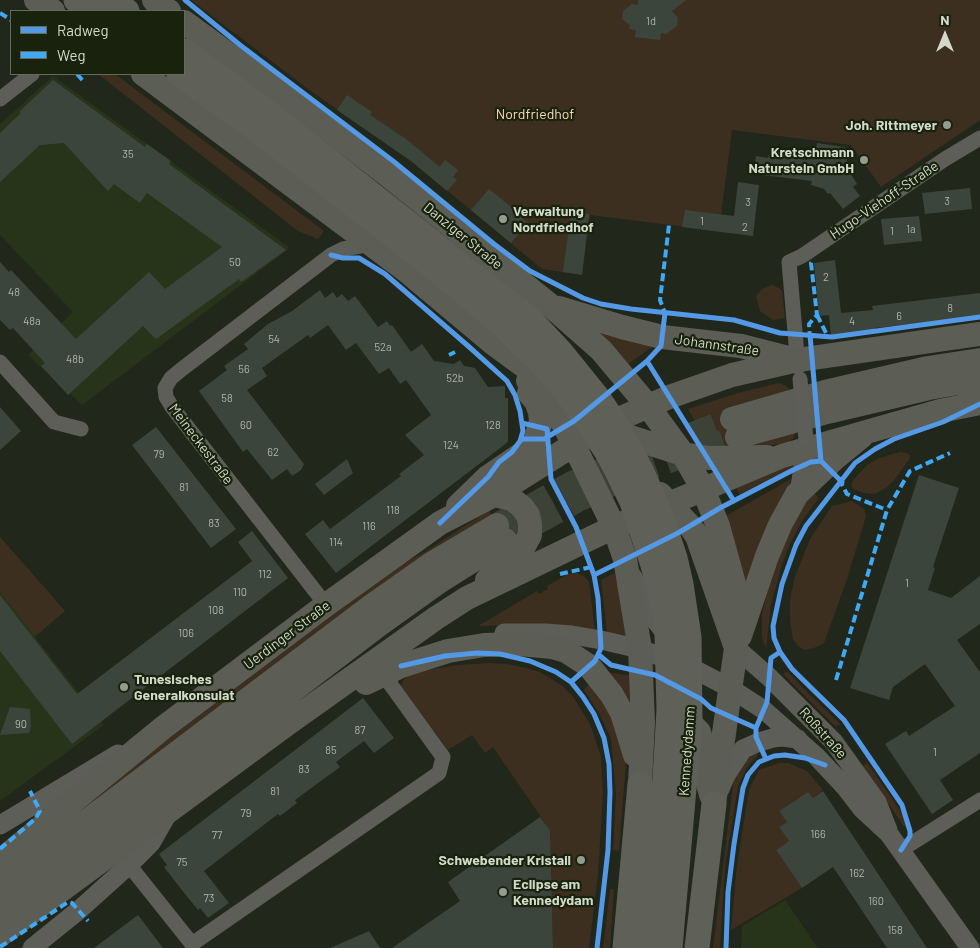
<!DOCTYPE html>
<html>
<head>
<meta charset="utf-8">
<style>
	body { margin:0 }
	#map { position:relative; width:980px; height:948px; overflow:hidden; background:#21271a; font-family:Barlow,sans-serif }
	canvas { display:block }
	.legend { position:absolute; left:10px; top:10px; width:175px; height:65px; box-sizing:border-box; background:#18220c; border:1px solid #636c59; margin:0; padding:6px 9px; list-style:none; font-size:15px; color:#d3dacc }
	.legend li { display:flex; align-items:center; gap:10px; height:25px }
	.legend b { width:25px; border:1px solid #636c59 }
	.north { position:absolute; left:920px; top:10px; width:50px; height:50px; -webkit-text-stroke:4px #18220c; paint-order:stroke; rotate:0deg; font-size:14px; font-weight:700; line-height:20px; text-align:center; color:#d3dacc }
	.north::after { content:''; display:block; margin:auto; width:18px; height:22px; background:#d3dacc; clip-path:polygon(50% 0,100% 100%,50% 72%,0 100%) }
</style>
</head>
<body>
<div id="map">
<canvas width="980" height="948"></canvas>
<ul class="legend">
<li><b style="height:6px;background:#5399e6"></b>Radweg</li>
<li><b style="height:6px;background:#3fa9f5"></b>Weg</li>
</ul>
<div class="north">N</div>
</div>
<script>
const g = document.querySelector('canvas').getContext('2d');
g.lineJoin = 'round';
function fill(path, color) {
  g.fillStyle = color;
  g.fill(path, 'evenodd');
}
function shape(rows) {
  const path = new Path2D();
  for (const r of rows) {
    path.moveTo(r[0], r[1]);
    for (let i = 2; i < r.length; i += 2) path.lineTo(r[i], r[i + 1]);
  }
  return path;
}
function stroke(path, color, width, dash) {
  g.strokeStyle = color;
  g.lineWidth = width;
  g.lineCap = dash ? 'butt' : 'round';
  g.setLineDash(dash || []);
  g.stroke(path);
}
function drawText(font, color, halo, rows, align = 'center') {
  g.font = font + ' Barlow,sans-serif';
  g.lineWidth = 4.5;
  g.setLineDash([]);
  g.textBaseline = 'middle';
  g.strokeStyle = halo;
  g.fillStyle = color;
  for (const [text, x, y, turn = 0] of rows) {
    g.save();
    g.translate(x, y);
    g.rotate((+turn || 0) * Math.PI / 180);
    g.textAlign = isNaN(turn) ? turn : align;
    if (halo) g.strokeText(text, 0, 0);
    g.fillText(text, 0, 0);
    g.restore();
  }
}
fill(shape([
	[53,76,290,248,82,405,28,355,73,312,0,235,0,124],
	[0,537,65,611,35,637,104,725,0,801],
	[785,900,818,948,741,948,742,926]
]), '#273419');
fill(shape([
	[191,0,980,0,980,120,881,187,851,145,732,130,719,231,590,215,582,275,542,269,414,163,308,89],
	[98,74,115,74,324,231,318,239,298,231],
	[772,285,779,288,782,291,785,318,773,320,760,311,756,296,762,289],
	[593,326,653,344,652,347,628,364],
	[778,383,785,385,791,391,795,432,794,437,788,443,738,450,711,450,688,409,738,393],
	[900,452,907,453,910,456,909,460,895,479,886,488,874,494,863,493,853,489,851,485,854,479,867,465,879,458],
	[794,461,794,468,740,494,733,483],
	[791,479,783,502,748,596,724,517],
	[813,492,819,498,802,521,788,548,782,565,771,604,766,649,762,637,762,614,773,566,797,515],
	[852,501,864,509,866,516,847,579,824,643,817,647,805,650,798,646,793,639,790,621,790,600,795,577,810,539,832,506],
	[489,510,493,516,27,853,110,783,395,568,428,550],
	[0,537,65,611,35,636,0,592],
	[577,573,584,576,589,582,595,630,536,624,478,626,537,591,539,594,548,589,547,586,568,574],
	[614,573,618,584,629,638,607,632,601,580],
	[490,663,507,664,526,668,540,672,553,680,564,687,574,698,590,724,601,756,603,794,598,875,589,948,553,948,550,830,493,747,485,753,472,735,448,750,401,686,403,680,408,676,428,670,457,665],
	[787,671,805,690,840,724,836,727,783,674],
	[606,672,633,676,635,717],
	[591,681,616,722,626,760,619,851,613,850,616,794,611,739,600,715,584,690],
	[756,750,758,755,747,767,738,787,725,867,720,948,713,948,734,777,738,766],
	[867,762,905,818,907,825,904,827,863,766],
	[779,763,788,763,807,771,823,790,813,798,808,792,779,811,787,822,779,827,789,841,776,850,802,888,731,930,737,865,749,790,759,770],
	[610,889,614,889,610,948,603,948]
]), '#3d2f1f');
fill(shape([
	[638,0,686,0,672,11,678,18,677,26,666,34,661,33,660,40,635,37,636,30,629,29,630,25,622,19,623,11,632,4,638,5],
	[53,80,145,147,147,144,171,161,169,164,286,250,241,282,239,279,156,339,143,326,68,395,41,366,45,363,13,328,10,330,0,320,0,262,9,272,11,270,76,339,149,272,165,289,222,247,147,193,140,203,114,184,108,191,64,143,40,145,0,182,0,133,21,113,19,112],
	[347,95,372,112,370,115,406,139,440,167,445,160,458,170,453,177,457,180,447,191,411,161,337,110],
	[817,143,849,148,846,166,857,184,853,187,860,196,843,209,830,193,828,194,824,189,811,185,812,181,754,174,756,156,768,158,769,154,807,160,807,157,814,159],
	[738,182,759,185,753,236,682,227,685,210,734,216],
	[970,188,972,209,925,214,922,193],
	[489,189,520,214,519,215,528,223,511,243,471,210],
	[571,212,589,214,582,275,563,272],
	[919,216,922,241,884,245,881,219],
	[835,260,841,313,873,310,872,306,980,293,980,316,875,328,875,331,831,336,829,315,819,316,814,263],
	[320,290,325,298,333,292,337,298,342,294,348,301,355,296,378,327,387,321,390,326,392,325,411,352,422,344,434,361,454,364,460,360,464,366,475,368,488,387,505,386,505,398,508,398,508,442,336,573,305,534,323,520,330,529,401,476,399,474,424,455,405,435,431,415,406,380,400,384,389,368,379,374,356,343,346,350,328,325,310,338,308,335,262,368,267,376,247,390,304,464,301,470,292,476,287,469,272,480,247,449,243,452,199,391,227,370,224,366,248,349,244,344,268,324,292,311],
	[0,407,21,431,0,450],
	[156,427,236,529,211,548,132,445],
	[347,459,353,473,324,495,315,484],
	[919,475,959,488,933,567,935,568,928,590,951,598,980,576,980,624,957,640,980,672,980,753,940,780,953,800,932,814,885,744,906,731,909,736,955,706,925,664,893,687,889,700,850,688],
	[252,531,288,578,72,744,0,651,0,595,77,694,252,561,238,542],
	[363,698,394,738,374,753,364,741,336,762,340,767,295,800,297,803,280,816,278,814,204,871,229,903,208,918,200,908,198,910,181,889,164,867,167,865,159,854],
	[10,707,30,709,31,727,29,733,0,735],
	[823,791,861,848,927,948,887,948,833,867,802,888,776,850,789,841,779,827,787,822,779,811,808,792,813,798],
	[540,817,550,830,553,948,392,948,460,901,448,882],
	[138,915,163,948,94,948],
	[369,931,380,948,330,948]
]), '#3c453b');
stroke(shape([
	[497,525,572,483,631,457,732,419],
	[505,540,580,499,638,472,737,437]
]), '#3c4235', 24, [24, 12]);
stroke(shape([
	[0,99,32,74],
	[0,362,54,422,81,429],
	[798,367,789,262,802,256,945,159,980,138],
	[797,493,805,442],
	[326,605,172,407,166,397,165,388,171,378,182,369,331,255,343,249,371,244],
	[901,850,980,800],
	[129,865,192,944,439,773,443,757,383,674]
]), '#5d5e57', 15);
stroke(shape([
	[633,577,654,619,667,635],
	[504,633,545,633,572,635,601,640,640,649,692,668,730,688,764,710,816,756,845,787,862,809,889,834,970,948],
	[736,648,769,677,834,742,877,802,888,830],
	[720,789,726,775,743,749,759,742,773,738,782,737,798,739],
	[0,825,118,754],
	[32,948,79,910,129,865,151,843,167,815]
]), '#5d5e57', 19);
stroke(shape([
	[36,0,53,11],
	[154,0,169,11],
	[184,22,273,87,385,173,550,305,601,350,648,406,683,454,703,489,718,526,734,584,736,648],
	[143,74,408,272,494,344,557,390],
	[559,308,622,327,662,337,741,346,792,359],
	[528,381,558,415,565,427,614,527,625,559,640,649,643,722,640,784],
	[732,419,825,392,928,368,980,360],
	[610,428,627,436,683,454,708,458,767,457],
	[737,437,827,412,929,388,980,379],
	[660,494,690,526,697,536,736,648,714,804],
	[458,506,488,477,529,449,535,442,541,421,540,412,536,401,529,393],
	[487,580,524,546,530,535,530,524,528,515,522,507,512,499,494,495],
	[740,636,767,556,780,525,797,494,834,459,861,437],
	[366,683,401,666,448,651,484,645,520,644,552,647,566,651,589,666,612,695,622,713,635,755],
	[680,717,691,724,699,732,701,740,700,754,711,795],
	[0,861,164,727,326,605,440,523,494,495,605,425,669,397,732,375,798,360,980,334],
	[0,889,34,861,370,607,431,564,497,525],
	[0,913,380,624,440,581,505,540],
	[0,935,287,724,436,618,467,598,614,527,782,456,940,411,980,403]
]), '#5c5e56', 24);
stroke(shape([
	[76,0,92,11],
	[111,0,127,11],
	[184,51,265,110],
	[179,74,249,124],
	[625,948,640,784],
	[697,948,714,804]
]), '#5f6158', 25);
stroke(shape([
	[800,379,806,439]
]), '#5d5e57', 15);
stroke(shape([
	[265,110,531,320,561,352,599,399,617,426,642,472,661,516,675,558,681,584,689,637,690,720,670,948],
	[249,124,433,267,497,320,543,365,562,386,588,423,608,454,619,475,632,502,653,565,663,603,667,635,669,710,665,778,649,948]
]), '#5f6158', 25);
stroke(shape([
	[0,13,11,20],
	[77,74,84,82],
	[817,315,828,337],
	[664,316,665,313,660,300,669,225],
	[810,339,809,324,817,315,811,263,813,261],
	[449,355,455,352],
	[839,479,847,494,887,510],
	[560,574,591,567],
	[836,680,887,510,910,471,950,453],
	[0,849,35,819,40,811,30,791],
	[0,947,68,902,72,903,88,921]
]), '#3fa9f5', 4, [8, 4]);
stroke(shape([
	[185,0,240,45,393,161,494,244,530,271,583,298,601,304,631,309,734,320,780,333,832,337,980,317],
	[331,255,343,258,359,258,385,274,467,345,507,381,515,395,520,411,523,431,520,441,512,452,499,462,488,477,440,523],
	[810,335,821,461,842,482],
	[647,361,734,501],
	[522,423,547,429,551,479,576,527,594,575,598,598,601,648,595,661,571,682],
	[520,441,523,439,544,439,574,421,647,361,661,346,665,313],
	[594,575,678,533,720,508,793,470,811,462,821,461],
	[599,655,611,665,655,675,701,699,711,708,756,728],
	[401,666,445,656,477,653,500,654,530,661,556,672,571,682,583,697,594,714,604,738,609,764,610,792,608,850,597,948],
	[766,759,756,737,756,728,767,702,771,658,780,652],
	[901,850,910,836,910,831,902,805,844,720,792,669,780,652,774,638,773,626,782,584,796,545,806,526,855,463,875,449,894,439,943,422,980,404],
	[726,948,728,892,734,844,743,788,748,775,759,762,774,756,785,755,805,758,825,765]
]), '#5399e6', 5);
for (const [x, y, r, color] of [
	[947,125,5,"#959b8e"],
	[864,160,5,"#959b8e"],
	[503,219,5,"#959b8e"],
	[124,687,5,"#959b8e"],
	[581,860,5,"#959b8e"],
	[503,892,5,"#959b8e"]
]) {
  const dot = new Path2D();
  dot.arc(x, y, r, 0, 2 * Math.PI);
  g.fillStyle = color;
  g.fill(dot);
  stroke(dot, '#18220c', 2);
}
drawText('11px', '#adb5a8', null, [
	["1d",651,21],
	["35",128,154],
	["3",947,201],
	["3",748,202],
	["1",702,221],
	["2",745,227],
	["1a",911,229],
	["1",892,231],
	["50",235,262],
	["2",826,277],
	["48",14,292],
	["8",950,308],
	["6",899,316],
	["48a",32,321],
	["4",852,321],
	["54",274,339],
	["52a",383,347],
	["48b",75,359],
	["56",244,369],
	["52b",455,378],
	["58",227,398],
	["60",246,425],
	["128",493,425],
	["124",451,445],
	["62",273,452],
	["79",159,454],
	["81",184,487],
	["118",393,510],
	["83",214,523],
	["116",369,526],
	["114",336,542],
	["112",265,574],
	["1",907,583],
	["110",240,592],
	["108",216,610],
	["106",186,633],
	["90",21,724],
	["87",360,730],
	["85",331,750],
	["1",935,752],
	["83",304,769],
	["81",275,791],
	["79",246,813],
	["166",818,834],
	["77",217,835],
	["75",182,862],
	["162",857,873],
	["73",209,898],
	["160",876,901],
	["158",895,930]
]);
drawText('14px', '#ffd7b6', '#18220c', [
	["Nordfriedhof",535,114]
]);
drawText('bold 14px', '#d3dacc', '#18220c', [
	["Joh. Rittmeyer",937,125],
	["Kretschmann",854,152],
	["Naturstein GmbH",854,168],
	["Verwaltung",513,211,"left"],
	["Nordfriedhof",513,227,"left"],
	["Tunesisches",134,679,"left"],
	["Generalkonsulat",134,695,"left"],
	["Schwebender Kristall",571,860],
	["Eclipse am",513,884,"left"],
	["Kennedydam",513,900,"left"]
], 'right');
drawText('14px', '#d3dacc', '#18220c', [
	["Hugo-Viehoff-Straße",884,200,-34],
	["Danziger Straße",463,236,39],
	["Johannstraße",717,345,8],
	["Meineckestraße",201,444,53],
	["Uerdinger Straße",287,635,-37],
	["Roßstraße",823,733,48],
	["Kennedydamm",687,751,-86]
]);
</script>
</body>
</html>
